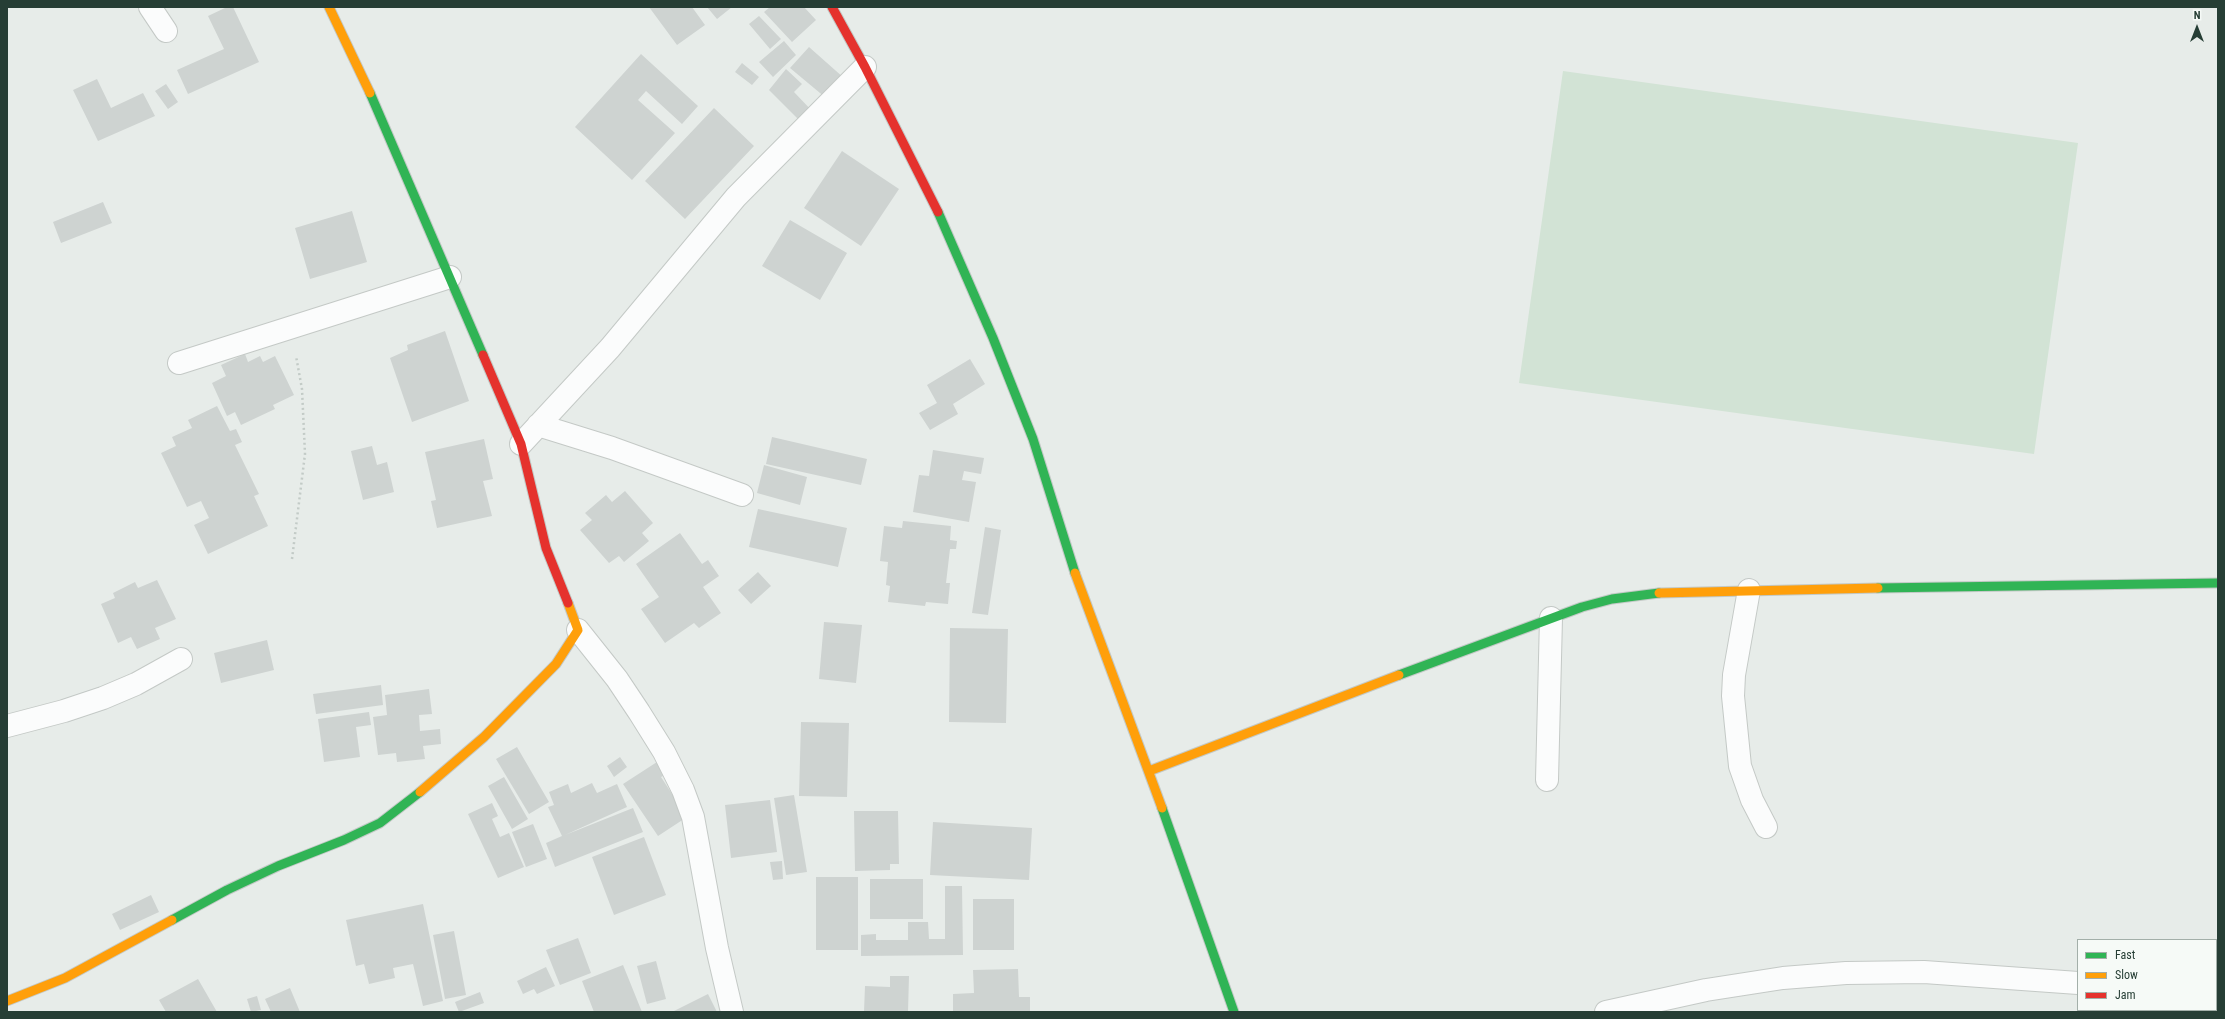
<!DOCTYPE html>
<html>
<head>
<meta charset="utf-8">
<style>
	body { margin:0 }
	#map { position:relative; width:2225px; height:1019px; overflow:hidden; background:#e7ece9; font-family:"Roboto Condensed",sans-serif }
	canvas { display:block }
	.frame { position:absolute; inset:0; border:8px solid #263e35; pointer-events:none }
	.legend { position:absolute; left:2077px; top:939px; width:140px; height:72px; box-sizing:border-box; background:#f6faf7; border:1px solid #a3afa9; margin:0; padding:5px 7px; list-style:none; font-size:12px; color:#263e35 }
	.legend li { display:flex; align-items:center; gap:8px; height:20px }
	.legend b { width:20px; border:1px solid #a3afa9 }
	.north { position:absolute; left:2177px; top:8px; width:40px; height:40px; -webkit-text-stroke:3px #f6faf7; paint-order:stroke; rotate:0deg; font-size:11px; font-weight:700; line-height:16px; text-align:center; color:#263e35 }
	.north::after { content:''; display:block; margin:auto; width:14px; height:18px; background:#263e35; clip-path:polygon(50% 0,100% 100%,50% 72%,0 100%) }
</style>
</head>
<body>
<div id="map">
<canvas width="2225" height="1019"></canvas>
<div class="frame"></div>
<ul class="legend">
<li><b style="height:5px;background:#30b455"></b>Fast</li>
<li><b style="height:5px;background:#ff9f0a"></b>Slow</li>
<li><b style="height:5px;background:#e5322d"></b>Jam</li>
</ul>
<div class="north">N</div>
</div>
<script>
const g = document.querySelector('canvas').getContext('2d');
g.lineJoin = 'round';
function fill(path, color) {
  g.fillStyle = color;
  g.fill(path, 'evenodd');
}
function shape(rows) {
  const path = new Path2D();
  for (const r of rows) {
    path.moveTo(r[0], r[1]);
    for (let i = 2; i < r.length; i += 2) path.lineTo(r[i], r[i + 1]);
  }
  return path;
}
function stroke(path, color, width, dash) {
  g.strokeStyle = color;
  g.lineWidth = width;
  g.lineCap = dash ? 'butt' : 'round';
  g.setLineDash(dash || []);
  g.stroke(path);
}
fill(shape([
	[1563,71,2078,143,2034,454,1519,383]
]), '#d2e3d5');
fill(shape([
	[227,7,233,7,259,62,188,94,177,70,224,49,208,16],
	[649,7,692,7,705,25,677,45],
	[707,7,732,7,717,19],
	[770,7,804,7,816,20,792,42,764,12],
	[759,16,781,39,770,49,749,24],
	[784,41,796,55,773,77,759,62],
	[809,47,844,78,826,98,790,68],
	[641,54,698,106,682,124,646,91,638,100,675,133,632,180,575,127],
	[742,63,759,77,752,85,735,72],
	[786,69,802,84,794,92,814,113,803,124,769,90],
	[97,79,111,108,143,93,155,116,98,141,73,90],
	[166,84,178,102,168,109,155,91],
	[714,108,754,146,685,219,645,181],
	[842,151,899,189,861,246,804,208],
	[103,202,112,223,61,243,53,222],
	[352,211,367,262,310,279,295,228],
	[790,220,847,253,820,300,762,266],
	[445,331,469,401,412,422,390,358,408,350,407,345],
	[245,354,248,362,260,356,263,362,275,356,294,395,273,405,275,409,241,425,235,412,227,416,212,383,226,376,221,365],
	[970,359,985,384,953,404,958,414,930,430,919,413,937,403,927,385],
	[217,406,230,431,236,429,242,442,235,445,259,494,254,496,268,526,208,554,194,525,209,518,201,501,187,507,161,453,176,446,172,437,192,428,188,420],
	[772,437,867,459,861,485,766,464],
	[484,439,493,479,483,481,492,516,437,528,431,501,436,500,425,452],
	[372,446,377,465,387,462,394,492,363,500,351,451],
	[933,450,984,458,981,474,964,471,962,480,976,482,969,522,913,512,919,475,929,476],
	[764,465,807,477,800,505,757,493],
	[625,491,653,523,642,533,649,541,624,562,619,556,609,563,580,530,592,520,585,513,606,495,612,502],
	[758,509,847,528,838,567,749,547],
	[903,521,951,526,950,540,957,541,956,549,950,549,946,583,950,583,948,604,926,602,925,606,888,602,890,586,886,585,888,562,880,561,884,526,902,528],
	[985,527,1001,530,988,615,972,613],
	[680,533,702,564,708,560,719,576,703,587,721,613,699,628,694,623,665,643,641,609,659,597,636,564],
	[758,572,771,586,751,604,738,590],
	[157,580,176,619,155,628,160,639,137,649,131,637,118,643,101,604,115,598,113,593,135,582,138,588],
	[824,622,862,625,856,683,819,679],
	[950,628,1008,629,1006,723,949,722],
	[267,640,274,670,221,683,214,653],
	[381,685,383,705,316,714,313,694],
	[429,689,432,714,419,715,420,731,440,729,441,744,423,746,425,759,397,762,396,753,378,755,373,717,387,715,385,695],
	[369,712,371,725,356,727,360,757,324,762,318,719],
	[801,722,849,723,847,797,799,796],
	[517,747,549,802,529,814,496,759],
	[620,757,627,767,614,777,607,766],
	[657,762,665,775,661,777,687,817,658,836,623,784],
	[504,777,528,819,512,829,488,786],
	[592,783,597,793,617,784,627,807,565,835,633,808,643,832,555,867,546,843,562,836,548,807,554,805,549,792,568,784,571,793],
	[794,795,807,872,786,875,774,798],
	[770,800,777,852,731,858,725,805],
	[492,803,498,816,492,819,500,837,509,833,524,867,498,878,468,814],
	[854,811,898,811,899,864,890,864,890,870,855,871],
	[933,822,1032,828,1029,880,930,875],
	[533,824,547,859,526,867,512,832],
	[644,837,666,895,614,915,592,857],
	[782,861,783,879,773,880,770,862],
	[816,877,858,877,858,950,816,950],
	[870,879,923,879,923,919,870,919],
	[945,886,962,886,963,955,861,956,861,935,876,934,876,940,908,940,908,922,928,922,929,939,945,939],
	[151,895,159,912,120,930,112,914],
	[973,899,1014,899,1014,950,973,950],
	[423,904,443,1001,423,1006,413,964,393,968,395,978,369,984,364,964,356,966,346,920],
	[454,931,466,995,445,999,433,935],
	[578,938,591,973,560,985,546,950],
	[656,961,666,999,647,1004,637,966],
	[623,965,642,1012,594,1012,582,981],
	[546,967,555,986,537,994,534,989,523,994,517,981],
	[1018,969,1019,997,1030,997,1030,1012,953,1012,953,994,974,993,973,970],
	[890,976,909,976,908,1012,864,1012,865,986,890,987],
	[198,979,217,1012,166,1012,159,1000],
	[290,988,300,1012,271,1012,265,999],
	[480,992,484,1003,459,1012,455,1002],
	[708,994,717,1012,672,1012],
	[257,996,261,1010,251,1012,247,999]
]), '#ced3d1');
const street = shape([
	[150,7,166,31],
	[179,363,450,277],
	[538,425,612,448,742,495],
	[521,444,610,348,736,197,865,67],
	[1749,590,1734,675,1733,696,1740,766,1752,800,1766,827],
	[578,630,617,679,639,712,664,752,683,790,693,817,717,948,732,1012],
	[7,726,64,711,103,698,136,684,181,659],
	[1547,780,1551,618],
	[2216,986,2218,986],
	[1606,1012,1706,990,1783,978,1846,973,1924,972,2078,983]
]);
const fast = shape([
	[370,93,483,355],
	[938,212,993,338,1033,439,1075,573],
	[1878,588,2218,583],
	[1399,675,1582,607,1612,599,1659,593],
	[1162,808,1234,1012],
	[172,920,227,890,278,866,344,840,380,823,420,792]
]);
const slow = shape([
	[329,7,370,93],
	[1075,573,1162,808],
	[1659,593,1878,588],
	[1149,771,1399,675],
	[420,792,484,737,556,664,578,630,568,603],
	[7,1001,65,978,172,920]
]);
const jam = shape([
	[832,7,865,67,938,212],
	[483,355,521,444,546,548,568,603]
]);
stroke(street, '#c4c9c6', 24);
stroke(fast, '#c3c9c6', 11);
stroke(slow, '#c3c9c6', 11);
stroke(jam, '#c3c9c6', 11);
stroke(shape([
	[292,559,305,454,302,389,296,356]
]), '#c3cbc7', 2.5, [2, 3]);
stroke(street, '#fbfcfc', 22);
stroke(fast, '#30b455', 9);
stroke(slow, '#ff9f0a', 9);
stroke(jam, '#e5322d', 9);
</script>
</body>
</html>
